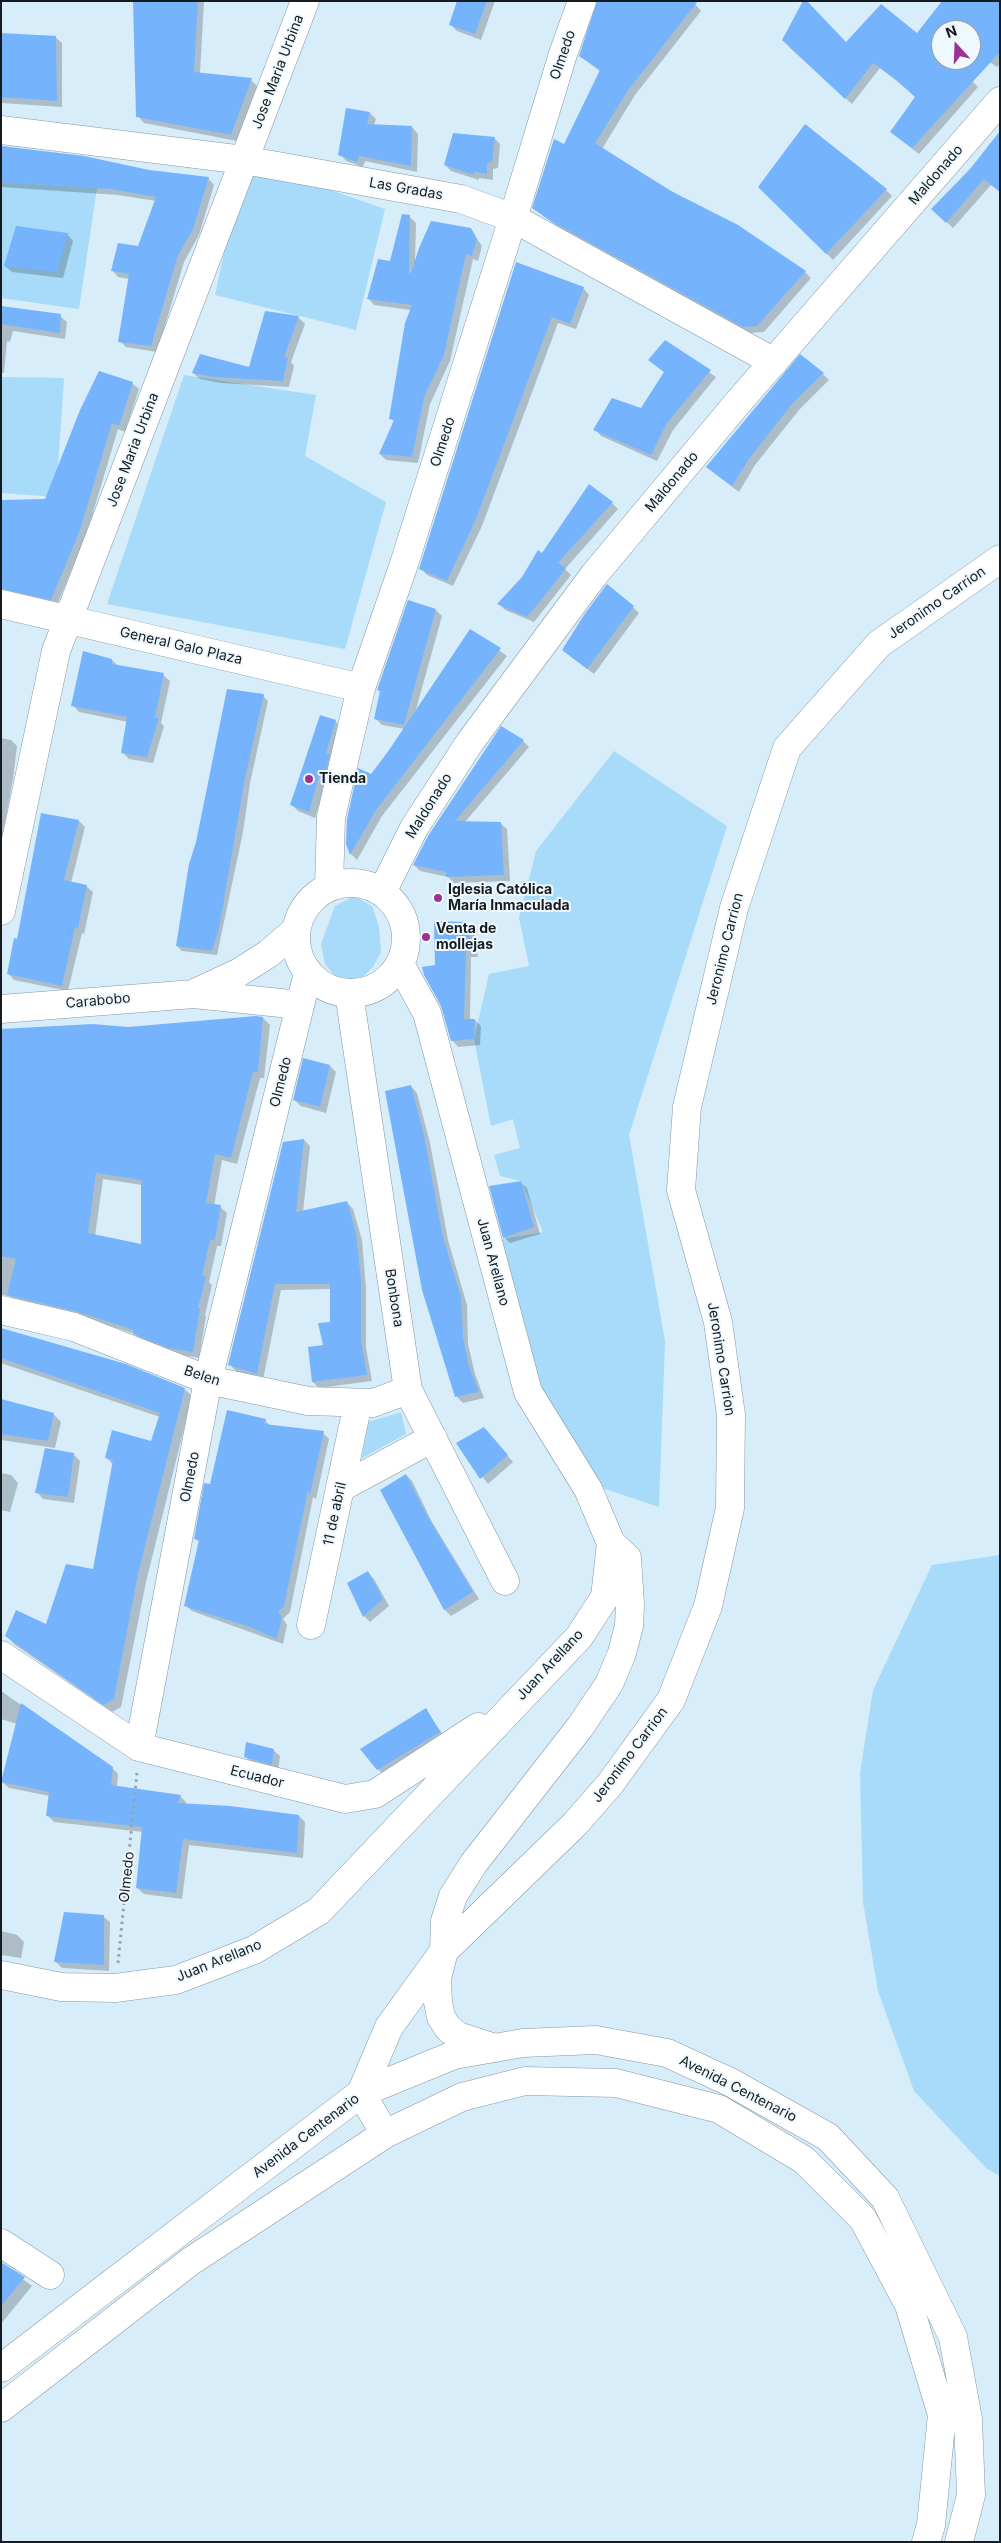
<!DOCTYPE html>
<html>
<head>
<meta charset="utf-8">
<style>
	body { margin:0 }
	#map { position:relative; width:1001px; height:2543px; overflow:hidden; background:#d7edfa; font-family:Inter,sans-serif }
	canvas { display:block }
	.frame { position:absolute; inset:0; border:2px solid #151c21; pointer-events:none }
	.north { position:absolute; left:931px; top:20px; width:50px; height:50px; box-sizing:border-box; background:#eff8fd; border:1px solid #98a0a5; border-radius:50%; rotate:340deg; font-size:14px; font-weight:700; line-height:20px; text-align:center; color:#151c21 }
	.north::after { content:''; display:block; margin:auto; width:18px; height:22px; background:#9a3296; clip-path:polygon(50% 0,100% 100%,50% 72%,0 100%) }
</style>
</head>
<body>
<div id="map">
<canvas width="1001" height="2543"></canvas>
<div class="frame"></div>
<div class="north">N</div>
</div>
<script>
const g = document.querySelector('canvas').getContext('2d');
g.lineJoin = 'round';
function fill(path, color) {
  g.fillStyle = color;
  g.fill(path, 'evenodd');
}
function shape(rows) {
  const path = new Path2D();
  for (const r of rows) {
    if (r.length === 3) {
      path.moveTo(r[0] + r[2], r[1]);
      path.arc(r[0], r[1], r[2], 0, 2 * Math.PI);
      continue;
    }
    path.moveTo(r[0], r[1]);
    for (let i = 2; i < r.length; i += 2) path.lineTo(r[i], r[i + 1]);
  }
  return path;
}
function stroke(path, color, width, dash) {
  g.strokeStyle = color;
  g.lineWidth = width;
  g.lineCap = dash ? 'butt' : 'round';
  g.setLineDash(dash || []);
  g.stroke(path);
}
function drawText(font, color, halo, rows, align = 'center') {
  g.font = font + ' Inter,sans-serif';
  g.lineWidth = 4;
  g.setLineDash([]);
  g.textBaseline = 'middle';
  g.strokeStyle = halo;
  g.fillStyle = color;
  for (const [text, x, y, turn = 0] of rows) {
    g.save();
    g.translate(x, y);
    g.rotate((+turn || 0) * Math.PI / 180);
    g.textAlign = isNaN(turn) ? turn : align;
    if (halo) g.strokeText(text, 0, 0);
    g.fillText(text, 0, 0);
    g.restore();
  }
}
fill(shape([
	[244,160,385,209,356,330,215,295],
	[1,182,97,188,79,309,1,298],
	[184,375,316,395,305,456,386,502,345,649,107,604],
	[1,377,64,378,56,497,1,493],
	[614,751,727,826,629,1135,665,1341,659,1507,599,1487,535,1383,497,1240,543,1232,521,1181,500,1176,494,1155,520,1148,513,1119,491,1126,474,1039,489,974,529,966,519,918,536,851],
	[354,896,372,906,379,926,381,952,373,967,363,977,349,980,335,976,325,964,321,944,335,906],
	[401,1412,406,1434,362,1458,368,1422],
	[1000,1555,1000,2176,987,2169,914,2091,878,1991,863,1902,860,1773,873,1690,932,1565]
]), '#a7dbf9');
fill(shape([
	[134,1,204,1,200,74,251,80,257,86,237,141,144,123,138,116],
	[459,1,495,1,481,40,457,31,450,24],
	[1000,1,1000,64,997,67,975,52,971,57,971,30,941,30,941,60,969,60,972,81,978,87,919,154,898,138,917,97,880,68,852,104,789,47,846,44,917,35],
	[695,4,701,11,635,95,602,149,805,272,811,278,764,332,750,333,557,226,534,208,601,72,580,56],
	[1,35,55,37,62,43,62,107,1,103],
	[370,113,376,119,374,125,412,127,418,134,417,172,365,161,363,167,346,161,340,154],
	[1000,133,1000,192,991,185,953,228,939,215],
	[494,138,500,144,498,168,493,169,493,180,479,178,479,180,451,171,445,165],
	[1,146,84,157,148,171,208,178,214,185,199,235,184,262,157,352,126,347,120,341,129,279,118,277,112,270,139,247,156,201,118,195,1,187],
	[759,187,886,190,892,196,833,260],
	[410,217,416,223,415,262,470,229,482,246,478,261,473,259,450,361,430,404,418,463,386,460,380,454,395,422,390,418,411,310,374,305,368,298,391,262],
	[67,234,73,241,63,278,12,272,5,266],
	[517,264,583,288,589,295,576,329,558,323,482,526,453,586,427,575,420,568],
	[1,308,60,316,67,322,65,339,13,331,10,342,7,341,4,373,1,372],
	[265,313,299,318,305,324,291,362,294,366,289,387,221,383,200,379,193,373,250,369],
	[665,342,716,377,673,430,657,461,601,436,595,429,641,410,665,373,650,360],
	[823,374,829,380,799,410,755,465,739,492,714,473],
	[132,383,139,389,125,432,118,429,86,536,57,605,1,592,1,501,46,501],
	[612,503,618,509,565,569,571,575,534,622,505,610,499,604,542,555],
	[633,607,639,613,594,674,570,656],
	[436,610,442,616,415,713,470,630,507,656,382,816,357,860,351,854,347,844,371,775,405,729,382,725,375,718,381,692,378,690],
	[112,660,119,667,163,675,170,681,161,723,164,726,153,763,129,759,123,753,128,722,79,712,73,705],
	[263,696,268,701,250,783,243,832,217,955,182,951,177,946,197,842],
	[335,721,342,728,315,818,298,811,291,804],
	[1,738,11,740,17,746,13,779,2,839],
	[523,741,529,747,465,822,500,823,507,829,510,881,454,883,448,877,420,871,414,865],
	[42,815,79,821,85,827,71,883,86,886,93,892,84,934,82,933,68,991,14,980,8,973,18,940],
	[467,924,474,930,478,957,471,957,470,1020,475,1020,481,1026,480,1045,458,1047,452,1040],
	[263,1018,270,1025,264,1078,260,1078,237,1164,222,1160,214,1206,220,1207,227,1213,221,1246,217,1246,209,1282,212,1285,205,1315,206,1316,199,1358,176,1354,141,1340,135,1334,86,1318,15,1302,10,1297,1,1294,1,1037],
	[103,1179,142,1185,142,1245,95,1236],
	[304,1059,330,1066,336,1072,326,1113,301,1106,294,1100],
	[411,1086,417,1093,430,1143,448,1240,467,1305,468,1344,475,1374,484,1398,463,1403,457,1397],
	[304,1140,310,1146,303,1212,347,1202,353,1209,362,1240,366,1288,366,1348,372,1381,319,1388,313,1382,331,1323,331,1289,281,1290,263,1380,236,1371,230,1365,284,1143],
	[520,1182,527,1188,540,1234,510,1243,504,1237],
	[1,1330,184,1389,192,1396,146,1582,121,1707,112,1712,14,1644,7,1636,47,1626,94,1570,113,1465,107,1458,152,1442,160,1417,1,1363],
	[1,1400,53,1414,61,1422,55,1448,1,1440],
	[265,1420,270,1426,323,1433,329,1439,316,1499,313,1497,290,1612,283,1619,287,1625,283,1644,192,1611,185,1605,199,1542,195,1538,211,1485],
	[490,1435,513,1462,488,1484,458,1444],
	[73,1454,80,1461,74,1503,43,1499,37,1492],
	[1,1473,11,1475,18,1483,10,1512,1,1510],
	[406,1475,412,1481,432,1522,479,1599,451,1616,445,1610,381,1490],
	[368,1573,374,1579,389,1606,370,1622,364,1616],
	[1,1691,112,1768,118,1774,117,1787,180,1796,186,1802,186,1805,299,1816,305,1822,303,1858,189,1845,182,1899,144,1894,137,1888,143,1832,54,1822,48,1816,50,1796,9,1788,2,1782,17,1724,1,1719],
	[426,1710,446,1739,384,1775,378,1769],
	[273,1750,280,1756,278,1770,252,1763,246,1757],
	[103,1916,110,1922,109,1971,62,1968,56,1962],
	[1,1931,17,1935,24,1942,21,1958,1,1955],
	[1,2263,32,2286,1,2324]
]), '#0003');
fill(shape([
	[133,1,198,1,194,72,252,78,231,135,136,117],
	[457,1,487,1,475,34,449,25],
	[597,1,698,1,629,89,595,143,669,190,738,225,806,271,757,326,743,327,549,220,532,208,554,139,564,144,600,70,579,56],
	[803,1,807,1,846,42,881,4,917,33,942,1,1000,1,1000,52,912,148,890,132,915,97,894,78,873,63,845,99,782,40],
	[941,30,971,30,971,60,941,60],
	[1,33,56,36,57,101,1,97],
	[346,108,370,112,367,124,412,126,411,166,359,156,357,162,338,155],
	[805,124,887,189,826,254,758,187],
	[1000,131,1000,192,984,179,946,223,931,209,970,169],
	[453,133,495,137,492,162,487,163,487,174,474,172,474,175,444,165],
	[1,146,84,156,149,170,209,177,193,229,178,255,151,346,118,342,129,274,111,271,118,243,138,246,156,197,110,189,1,182],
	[402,214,410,215,409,273,411,273,419,248,431,221,471,228,477,239,472,256,466,254,444,355,424,397,412,457,379,454,394,420,389,419,405,323,412,305,367,299,378,259,390,261],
	[16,226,68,233,57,272,4,266],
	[516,262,584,287,570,324,552,317,476,519,447,581,419,569],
	[1,306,61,314,60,333,1,324],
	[265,311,299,316,284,357,288,358,283,381,213,377,192,373,200,354,249,367],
	[665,340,711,370,667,423,651,455,593,430,612,398,641,408,664,372,648,360],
	[800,354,824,373,792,404,749,459,732,486,706,467],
	[99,371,133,382,119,426,112,423,80,530,51,600,1,589,1,500,45,499,80,410],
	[589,484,613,502,558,563,566,568,546,594,527,617,497,604,522,577,538,550,542,553],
	[607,584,634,606,587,669,562,650,584,615],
	[408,600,436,609,404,725,374,719,380,691,377,690],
	[470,629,501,648,376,810,350,855,346,844,347,819,358,768,371,774,387,753],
	[83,651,112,659,112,664,164,673,155,718,159,718,147,757,121,753,127,717,71,706],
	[227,689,264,694,245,778,219,929,212,951,176,946,189,864,196,842],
	[320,715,336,720,326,753,330,754,323,784,319,776,309,812,290,805],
	[501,726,524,740,455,821,501,822,504,875,446,877,446,872,413,865,428,836],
	[41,813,79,820,64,880,87,885,78,928,75,927,62,986,7,974,14,938,17,939],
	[434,921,468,922,472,951,466,951,464,1019,475,1019,474,1039,451,1041,441,1006,424,975,422,967,435,965],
	[256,1016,263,1017,258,1072,253,1072,231,1158,215,1154,206,1203,221,1205,215,1240,210,1240,202,1276,206,1277,198,1308,200,1308,193,1352,168,1348,133,1334,134,1330,78,1312,7,1295,16,1259,1,1256,1,1029,93,1024,128,1027],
	[96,1173,141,1180,141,1244,88,1233],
	[303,1058,330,1065,320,1107,293,1100],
	[411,1085,424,1135,442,1233,461,1297,463,1337,469,1366,479,1392,455,1397,422,1290,385,1091],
	[304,1139,296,1212,347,1201,356,1233,361,1280,361,1341,367,1375,312,1382,308,1347,323,1345,318,1323,330,1322,330,1284,275,1284,257,1374,228,1365,283,1142],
	[521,1181,534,1227,503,1238,489,1186],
	[1,1328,126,1364,185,1388,138,1574,114,1699,103,1705,5,1636,16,1610,46,1624,66,1564,93,1569,113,1460,105,1458,112,1430,151,1441,160,1413,1,1358],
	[1,1399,54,1413,48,1441,1,1434],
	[227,1410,266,1419,264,1424,324,1431,310,1495,308,1490,284,1606,278,1612,282,1617,277,1639,250,1627,184,1606,199,1540,194,1539,204,1483,210,1484],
	[484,1427,508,1455,480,1479,456,1443],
	[45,1448,74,1453,68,1497,35,1493],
	[406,1474,426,1514,473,1592,444,1610,380,1490],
	[368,1571,383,1599,363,1617,347,1583],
	[21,1703,113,1767,111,1785,181,1795,178,1803,230,1806,299,1815,297,1853,183,1839,176,1893,136,1888,142,1827,46,1816,49,1792,1,1782],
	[426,1708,440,1732,377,1770,360,1749],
	[246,1742,274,1749,272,1765,244,1757],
	[64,1912,104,1915,104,1965,54,1962],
	[1,2262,25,2277,1,2306]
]), '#75b3fd');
const minor = shape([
	[1,130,244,160,461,199,513,218,774,362],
	[1,604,361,688],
	[351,938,55],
	[329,887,331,817,361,688,404,564,513,218,563,54,582,1],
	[382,892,414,828,470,742,594,575,735,406,1000,101],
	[1,911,56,651,305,1],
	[195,993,238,973,268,954,296,930],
	[349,993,408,1390,505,1581],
	[1,1009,194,994,300,1005],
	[1,1310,74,1327,208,1380,308,1401,373,1403,408,1390],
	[340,1488,433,1438],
	[311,1625,358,1403],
	[1,1655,139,1747,345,1799,375,1794,478,1727],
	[139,1747,208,1380,308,973],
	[1,1975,61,1987,115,1988,176,1980,254,1950,319,1911,579,1637,605,1597,611,1543,588,1489,528,1392,427,1013,400,964],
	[495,2048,458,2036,448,2028,441,2017,438,2002,437,1978,444,1951,445,1921,453,1896,474,1863,580,1727,609,1684,622,1653,629,1626,630,1604,627,1558,611,1543],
	[361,2093,389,2027,444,1951,575,1824,610,1784,671,1700,708,1606,730,1508,731,1415,718,1322,681,1190,687,1107,734,908,787,748,879,644,1000,559],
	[1,2243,50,2275]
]);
const tertiary = shape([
	[361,2093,385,2134],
	[1,2368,361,2093,454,2055,523,2043,596,2040,667,2053,730,2082,828,2137,885,2198,953,2337,968,2419,971,2495,959,2542],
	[1,2408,191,2261,385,2134,462,2097,525,2081,616,2083,719,2109,804,2160,863,2219,909,2305,942,2415,931,2525,926,2542]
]);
stroke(minor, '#8397a3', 29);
stroke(tertiary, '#8397a3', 29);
stroke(shape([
	[118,1963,137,1773]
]), '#93a4ae', 3, [2.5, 4]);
stroke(minor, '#fff', 28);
stroke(tertiary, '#fff', 28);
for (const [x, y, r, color] of [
	[309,779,5,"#9a3296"],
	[438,898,5,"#9a3296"],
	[426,937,5,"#9a3296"]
]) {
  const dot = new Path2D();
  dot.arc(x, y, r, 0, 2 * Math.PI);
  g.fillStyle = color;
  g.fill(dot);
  stroke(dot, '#eff8fd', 2);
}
drawText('14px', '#151c21', '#eff8fd', [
	["Olmedo",563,55,-71],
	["Jose Maria Urbina",278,72,-69],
	["Maldonado",936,175,-49],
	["Las Gradas",406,189,10],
	["Olmedo",443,442,-72],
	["Jose Maria Urbina",133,450,-69],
	["Maldonado",672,482,-50],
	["Jeronimo Carrion",937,603,-35],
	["General Galo Plaza",181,646,13],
	["Maldonado",429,806,-58],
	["Jeronimo Carrion",725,949,-76],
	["Carabobo",98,1001,-5],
	["Olmedo",281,1082,-76],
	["Juan Arellano",493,1262,75],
	["Bonbona",394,1298,81],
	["Jeronimo Carrion",721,1359,81],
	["Belen",202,1376,18],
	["Olmedo",190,1477,-79],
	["11 de abril",335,1514,-78],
	["Juan Arellano",550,1665,-47],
	["Jeronimo Carrion",630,1755,-53],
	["Ecuador",257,1777,14],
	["Olmedo",127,1877,-84],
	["Juan Arellano",219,1961,-22],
	["Avenida Centenario",738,2089,27],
	["Avenida Centenario",306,2136,-37]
]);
drawText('bold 14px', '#151c21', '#eff8fd', [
	["Tienda",319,779],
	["Iglesia Católica",448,890],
	["María Inmaculada",448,906],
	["Venta de",436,929],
	["mollejas",436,945]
], 'left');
</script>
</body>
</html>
